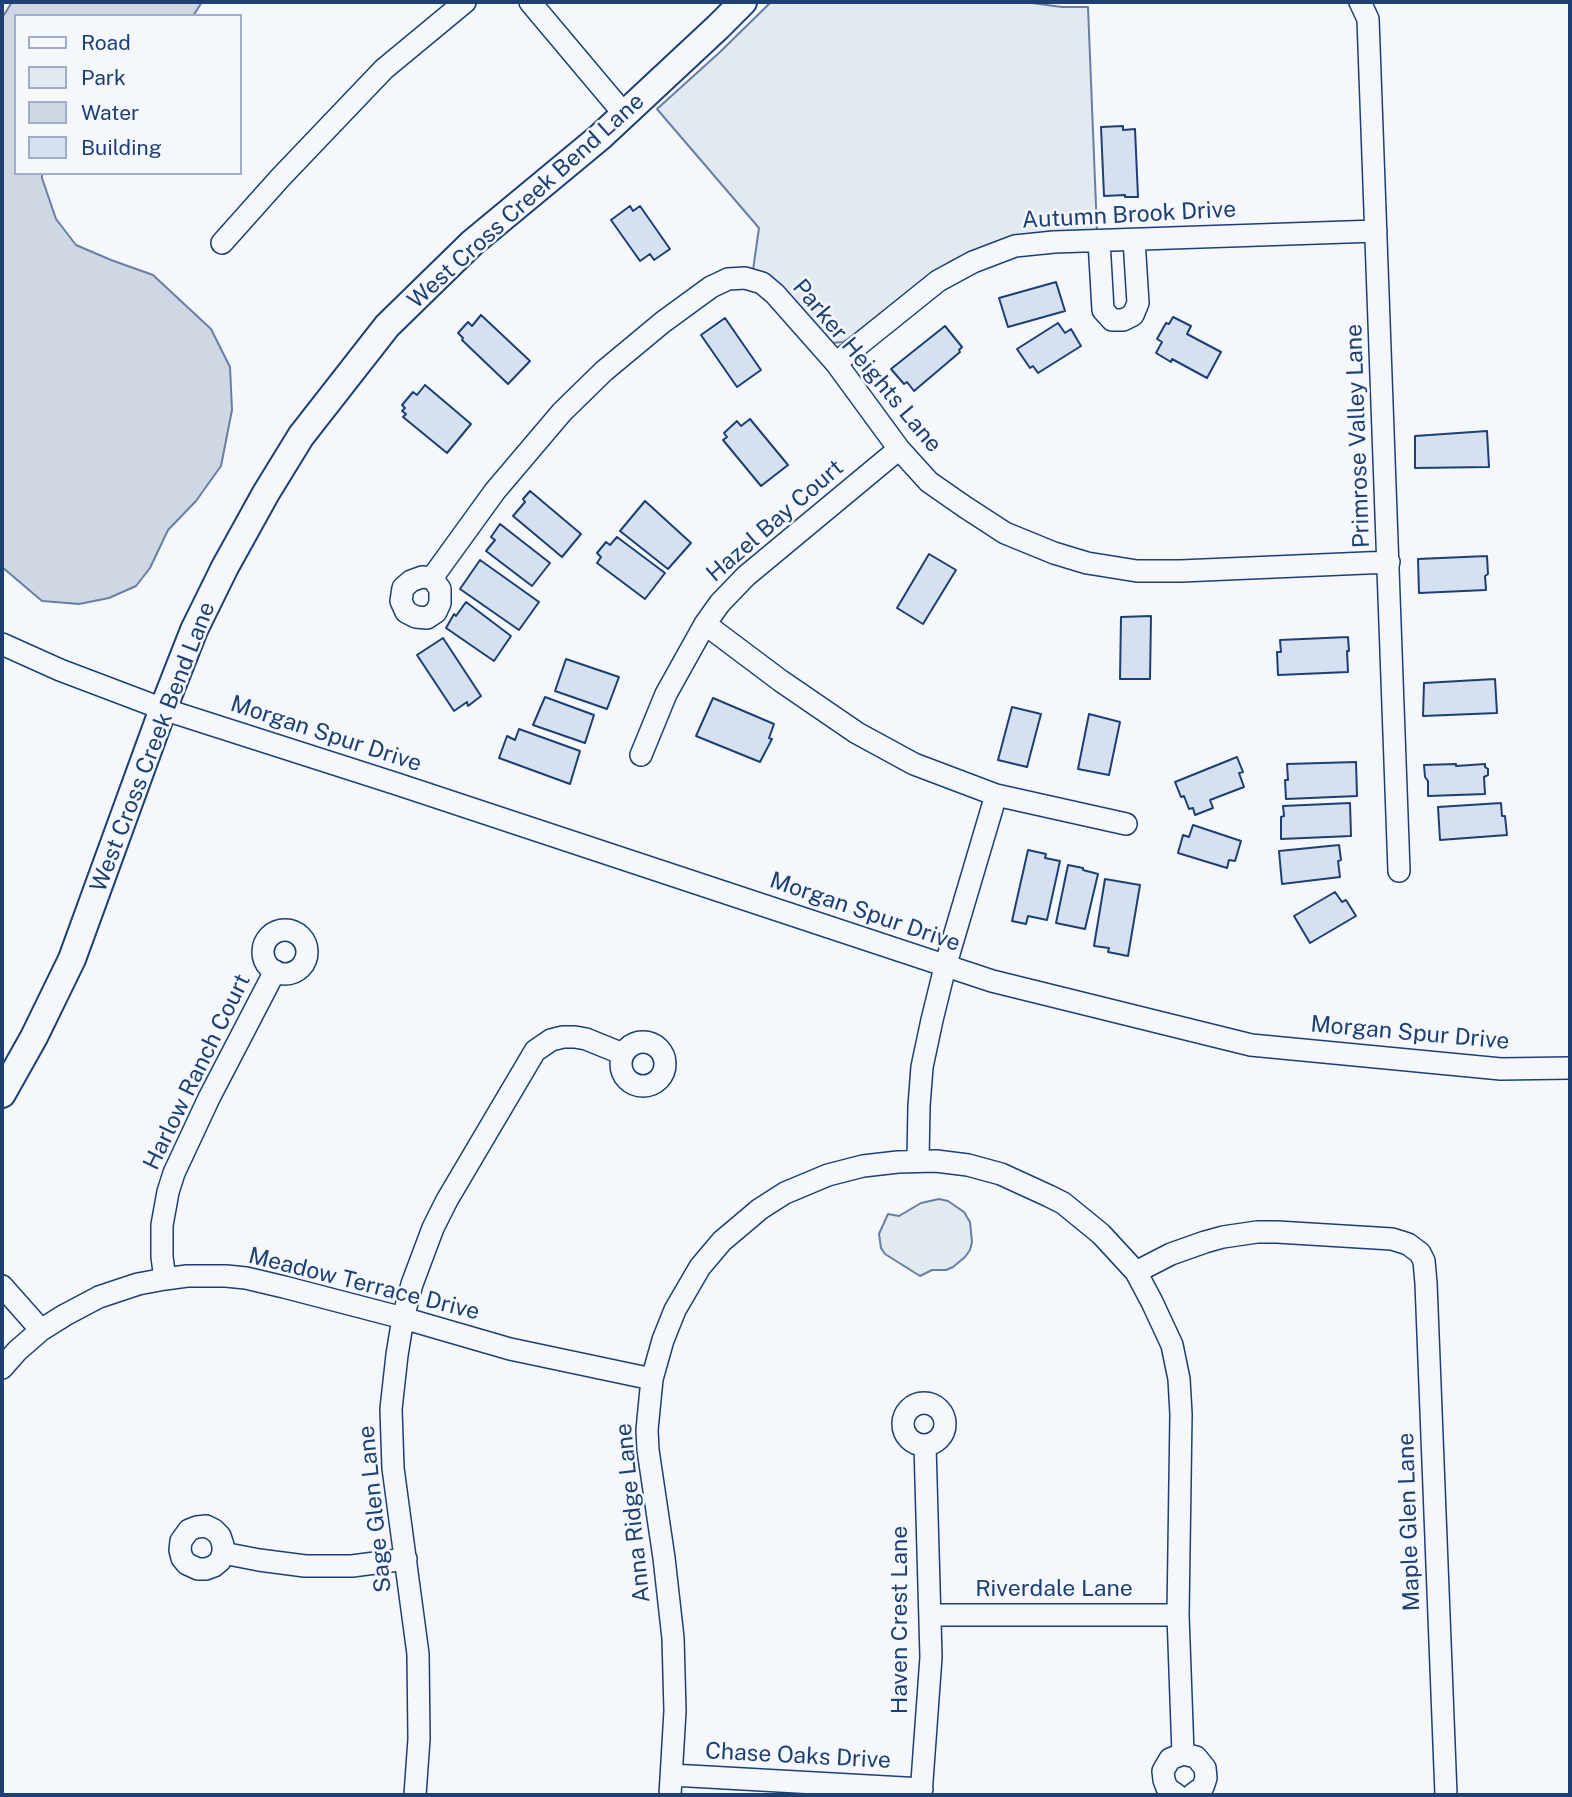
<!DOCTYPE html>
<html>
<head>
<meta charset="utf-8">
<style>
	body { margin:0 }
	#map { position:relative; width:1572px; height:1797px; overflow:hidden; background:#f4f7fb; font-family:"Public Sans",sans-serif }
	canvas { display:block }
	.frame { position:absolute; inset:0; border:4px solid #1d3f73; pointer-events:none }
	.legend { position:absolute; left:14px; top:14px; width:228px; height:161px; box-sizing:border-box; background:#f4f7fb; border:2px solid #9eadc5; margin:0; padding:9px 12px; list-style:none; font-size:21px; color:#1d3f73 }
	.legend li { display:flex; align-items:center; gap:14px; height:35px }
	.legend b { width:35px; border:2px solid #9eadc5 }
</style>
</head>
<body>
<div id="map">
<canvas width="1572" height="1797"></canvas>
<div class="frame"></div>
<ul class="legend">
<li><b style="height:9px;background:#f4f7fb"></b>Road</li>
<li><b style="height:19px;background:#e3e9f0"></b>Park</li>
<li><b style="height:19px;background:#cfd7e4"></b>Water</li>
<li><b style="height:19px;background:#d5e0f0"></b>Building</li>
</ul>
</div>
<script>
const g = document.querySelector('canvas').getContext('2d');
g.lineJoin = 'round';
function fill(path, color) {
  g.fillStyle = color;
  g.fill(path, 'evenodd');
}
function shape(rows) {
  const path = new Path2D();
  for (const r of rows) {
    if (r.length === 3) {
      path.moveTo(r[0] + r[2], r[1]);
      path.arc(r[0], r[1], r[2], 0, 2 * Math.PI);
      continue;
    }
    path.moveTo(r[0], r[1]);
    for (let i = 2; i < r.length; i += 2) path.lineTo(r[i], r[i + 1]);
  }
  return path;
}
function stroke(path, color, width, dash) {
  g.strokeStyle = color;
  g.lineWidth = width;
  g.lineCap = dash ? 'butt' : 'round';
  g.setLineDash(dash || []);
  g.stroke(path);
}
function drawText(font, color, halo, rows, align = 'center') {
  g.font = font + ' "Public Sans",sans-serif';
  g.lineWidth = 5;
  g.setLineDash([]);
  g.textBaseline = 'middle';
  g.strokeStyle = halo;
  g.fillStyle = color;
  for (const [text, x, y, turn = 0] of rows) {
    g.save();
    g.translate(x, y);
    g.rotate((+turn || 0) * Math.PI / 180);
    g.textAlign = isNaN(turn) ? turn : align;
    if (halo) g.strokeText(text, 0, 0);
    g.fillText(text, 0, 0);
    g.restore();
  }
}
const green = shape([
	[771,2,1024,2,1062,7,1088,7,1097,231,976,250,950,262,924,279,848,339,843,342,832,343,753,270,759,228,657,109,720,52,771,2],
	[939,1199,948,1201,964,1212,970,1222,972,1242,970,1250,965,1257,953,1267,946,1270,932,1270,920,1276,885,1254,881,1248,879,1234,888,1214,899,1216,921,1203,939,1199]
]);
fill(green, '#e3e9f0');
stroke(green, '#687fa3', 2);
const water = shape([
	[12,2,202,2,193,16,16,16,16,173,42,173,42,178,56,219,76,245,111,260,153,275,211,329,230,367,232,410,221,466,196,501,168,530,150,568,136,586,109,598,79,604,42,601,2,567,2,18,12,2]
]);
fill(water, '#cfd7e4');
stroke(water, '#687fa3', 2);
const building = shape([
	[1123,126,1123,130,1135,129,1138,197,1125,197,1125,195,1104,196,1101,127,1123,126],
	[630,206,633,211,640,206,670,249,654,260,650,254,640,261,611,220,630,206],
	[1056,282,1065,311,1008,327,999,298,1056,282],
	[481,315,530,361,508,384,462,340,463,338,458,333,468,322,472,326,481,315],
	[1173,317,1191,326,1187,334,1221,352,1207,378,1172,359,1171,362,1156,353,1162,342,1157,339,1166,323,1169,324,1173,317],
	[725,318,761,370,737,387,701,335,725,318],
	[1058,323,1065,333,1071,329,1081,346,1038,373,1033,366,1030,368,1017,349,1058,323],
	[945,326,962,347,959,350,960,352,914,391,907,382,904,384,891,369,945,326],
	[425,385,471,424,447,453,403,417,406,414,402,411,405,408,402,405,413,392,417,395,425,385],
	[750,419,788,465,761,486,723,440,727,437,724,433,737,421,741,426,750,419],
	[1487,431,1489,467,1415,468,1415,436,1487,431],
	[530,491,581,534,562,557,513,516,525,502,523,499,530,491],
	[645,501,691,543,668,569,620,531,645,501],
	[500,524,550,563,532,586,486,551,495,540,491,537,500,524],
	[617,537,665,573,645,599,597,563,601,557,597,553,606,542,610,545,617,537],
	[929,554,956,570,923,624,897,608,929,554],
	[1487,556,1488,574,1485,576,1486,590,1419,593,1418,559,1487,556],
	[480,560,539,602,519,630,460,589,480,560],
	[466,602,511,636,494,661,446,628,454,614,456,616,466,602],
	[1151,616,1150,679,1120,679,1121,617,1151,616],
	[1348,637,1349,651,1347,651,1348,672,1278,675,1277,652,1281,652,1280,640,1348,637],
	[443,638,481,696,468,706,467,702,454,711,417,655,443,638],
	[566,659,619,677,607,709,555,691,566,659],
	[1495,679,1497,713,1423,716,1424,683,1495,679],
	[545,697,594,715,585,743,533,725,545,697],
	[713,698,774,724,769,738,772,739,760,762,696,736,713,698],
	[1012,707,1041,714,1027,767,998,760,1012,707],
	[1089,714,1120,722,1109,775,1078,769,1089,714],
	[519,729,580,751,570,784,499,758,507,736,515,740,519,729],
	[1237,757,1243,772,1239,773,1244,787,1210,800,1213,808,1195,815,1193,808,1189,809,1184,796,1181,797,1175,782,1237,757],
	[1356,762,1357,796,1286,799,1285,780,1288,780,1287,764,1356,762],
	[1456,764,1456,766,1485,764,1485,767,1488,769,1488,775,1484,777,1485,794,1428,796,1428,781,1425,777,1424,765,1456,764],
	[1350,803,1351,836,1281,839,1281,817,1284,816,1283,806,1350,803],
	[1501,803,1502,816,1505,816,1507,835,1440,840,1438,807,1501,803],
	[1193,825,1241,841,1235,861,1229,860,1227,868,1178,853,1183,835,1189,837,1193,825],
	[1339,845,1341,860,1338,861,1340,877,1282,884,1279,851,1339,845],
	[1028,850,1046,854,1045,858,1060,861,1047,920,1028,916,1026,924,1012,921,1028,850],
	[1068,865,1083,868,1083,870,1098,874,1085,929,1056,923,1068,865],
	[1105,879,1140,885,1128,956,1108,952,1109,948,1094,946,1105,879],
	[1335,892,1342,902,1346,900,1356,916,1310,943,1294,916,1335,892]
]);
fill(building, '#d5e0f0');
stroke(building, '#1d3f73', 2);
const minor = shape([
	[530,2,625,115],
	[1360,2,1368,19,1399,871],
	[1099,241,1103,310,1112,320,1123,320,1133,315,1138,303,1134,240],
	[222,243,280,178,384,69,465,2],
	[836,363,938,281,973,262,1015,246,1054,242,1376,231],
	[432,578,440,589,440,603,436,612,427,618,416,617,406,612,401,601,403,588,411,581,422,577,432,578,495,491,562,412,604,371,663,322,711,287,728,279,745,278,762,283,775,294,836,363,899,449,929,482,965,507,1005,533,1054,553,1087,563,1137,571,1181,571,1389,562],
	[705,624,781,681,857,733,914,764,996,795,1126,824],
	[2,644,60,670,163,709,397,784,992,981,1251,1045,1501,1069,1570,1068],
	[641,755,666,694,705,624,720,603,746,576,899,449],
	[285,952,22],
	[643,1064,22],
	[918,1160,919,1106,922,1067,932,1020,945,967,996,795],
	[1136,1272,1171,1254,1205,1242,1223,1237,1257,1232,1277,1232,1392,1239,1408,1244,1420,1253,1424,1261,1426,1283,1446,1795],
	[165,1279,162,1257,162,1225,168,1192,174,1173,209,1098,275,971],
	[2,1286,41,1330],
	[2,1368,17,1351,41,1330,65,1315,99,1297,138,1284,165,1279,187,1276,226,1276,246,1278,284,1287,403,1318,510,1349,652,1379],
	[924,1424,21],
	[223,1553,223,1545,220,1536,214,1530,206,1526,197,1527,189,1530,181,1541,180,1550,182,1558,187,1564,198,1569,206,1569,214,1566,220,1561,223,1553,259,1560,305,1566,352,1566,406,1559],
	[930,1615,1178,1615],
	[672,1775,922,1789],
	[415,1795,419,1739,418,1654,393,1468,391,1409,397,1355,403,1318,412,1284,433,1228,447,1200,535,1051,551,1040,563,1037,575,1037,586,1039,623,1054],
	[670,1795,675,1711,673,1638,664,1558,648,1450,647,1430,652,1379,663,1340,675,1310,700,1267,722,1241,760,1209,785,1193,828,1175,863,1166,898,1162,936,1161,968,1165,1001,1174,1049,1196,1063,1203,1101,1234,1136,1272,1152,1302,1172,1345,1179,1379,1181,1414,1178,1615,1183,1754],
	[921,1795,931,1657,925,1445],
	[1177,1795,1167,1788,1164,1780,1163,1771,1170,1759,1183,1754,1196,1757,1205,1768,1206,1778,1203,1787,1192,1795]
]);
const major = shape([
	[2,1094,34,1037,72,959,163,709,194,630,225,567,266,493,301,436,387,326,472,243,600,137,718,27,743,2]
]);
stroke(minor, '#1d3f73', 24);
stroke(major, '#1d3f73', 30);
stroke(minor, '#f4f7fb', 21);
stroke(major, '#f4f7fb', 26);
drawText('23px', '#1d3f73', '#f4f7fb', [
	["West Cross Creek Bend Lane",526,201,-42],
	["Autumn Brook Drive",1129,215,-3],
	["Parker Heights Lane",867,366,50],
	["Primrose Valley Lane",1358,436,-92],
	["Hazel Bay Court",775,521,-41],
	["Morgan Spur Drive",326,734,18],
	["West Cross Creek Bend Lane",153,747,-69],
	["Morgan Spur Drive",865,912,19],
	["Morgan Spur Drive",1410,1033,5],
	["Harlow Ranch Court",197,1072,-64],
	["Meadow Terrace Drive",364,1284,14],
	["Sage Glen Lane",375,1509,-96],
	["Anna Ridge Lane",633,1513,-96],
	["Maple Glen Lane",1409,1522,-92],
	["Riverdale Lane",1054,1589],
	["Haven Crest Lane",900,1620,-90],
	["Chase Oaks Drive",798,1756,3]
]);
</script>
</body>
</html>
